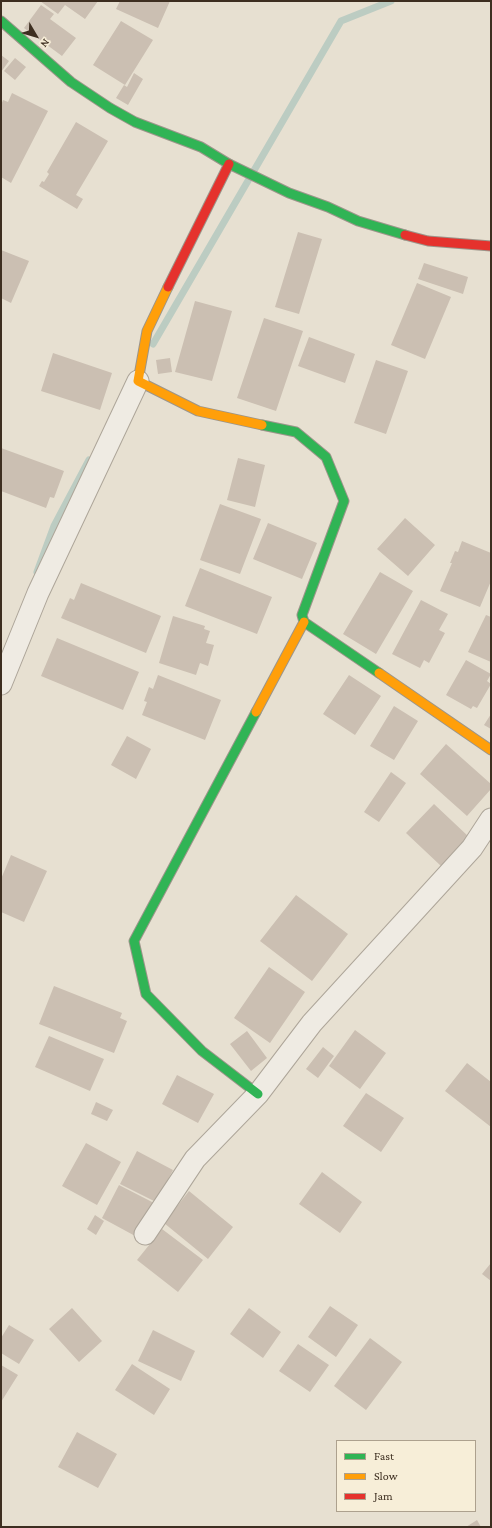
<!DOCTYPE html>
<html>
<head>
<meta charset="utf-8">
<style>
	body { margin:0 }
	#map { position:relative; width:492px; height:1528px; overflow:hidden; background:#e7e0d1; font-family:"Crimson Pro",serif }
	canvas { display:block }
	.frame { position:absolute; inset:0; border:2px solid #3d2e20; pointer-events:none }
	.legend { position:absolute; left:336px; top:1440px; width:140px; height:72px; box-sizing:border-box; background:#f7eed8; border:1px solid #ada18e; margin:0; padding:5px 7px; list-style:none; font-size:12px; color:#3d2e20 }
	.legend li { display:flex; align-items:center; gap:8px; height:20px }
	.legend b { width:20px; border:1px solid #ada18e }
	.north { position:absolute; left:16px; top:16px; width:40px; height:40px; -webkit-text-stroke:3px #f7eed8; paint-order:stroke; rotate:128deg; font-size:11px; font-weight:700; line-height:16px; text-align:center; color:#3d2e20 }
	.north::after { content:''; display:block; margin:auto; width:14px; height:18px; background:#3d2e20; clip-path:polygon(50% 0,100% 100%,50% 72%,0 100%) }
</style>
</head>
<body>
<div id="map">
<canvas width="492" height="1528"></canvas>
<div class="frame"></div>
<ul class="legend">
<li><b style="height:5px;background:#30b455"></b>Fast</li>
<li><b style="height:5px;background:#ff9f0a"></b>Slow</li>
<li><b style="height:5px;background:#e5322d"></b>Jam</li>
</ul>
<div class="north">N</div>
</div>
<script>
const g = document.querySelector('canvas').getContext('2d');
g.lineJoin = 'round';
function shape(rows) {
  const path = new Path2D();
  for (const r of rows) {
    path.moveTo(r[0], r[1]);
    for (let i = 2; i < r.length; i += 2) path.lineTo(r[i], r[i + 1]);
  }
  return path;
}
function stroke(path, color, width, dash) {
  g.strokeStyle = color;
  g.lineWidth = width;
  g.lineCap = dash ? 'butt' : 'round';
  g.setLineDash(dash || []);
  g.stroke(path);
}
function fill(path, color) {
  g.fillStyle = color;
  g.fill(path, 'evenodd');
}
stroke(shape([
	[153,344,341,21,391,1],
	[37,572,54,526,89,460]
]), '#bcccc2', 7);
fill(shape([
	[40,1,98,1,85,19,65,5,58,14],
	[120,1,170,1,158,28,116,9],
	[41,5,54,14,50,19,76,38,62,56,24,28],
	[121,21,153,40,125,85,93,65],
	[1,55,9,61,1,72],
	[15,58,26,67,15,80,4,71],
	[134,73,143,79,128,105,116,98,124,85,127,87],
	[12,93,48,111,11,183,1,177,1,105,3,100,8,102],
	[76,122,108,141,76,195,83,199,77,209,39,186,42,181,44,182,49,174,47,172],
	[298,232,322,239,299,314,275,307],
	[1,250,29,261,11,303,1,298],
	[424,263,468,277,463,294,418,279],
	[417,283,451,297,425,359,391,345],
	[195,301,232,311,212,381,175,372],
	[264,318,303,331,276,411,237,398],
	[309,337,355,354,345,383,298,366],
	[53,353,112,373,100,410,41,391],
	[170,358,172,372,158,374,156,360],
	[376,360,408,371,386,434,354,423],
	[1,448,64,471,54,498,50,497,46,508,1,491],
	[238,458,265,465,255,507,227,500],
	[220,504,261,519,240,574,200,560],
	[405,518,435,545,408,576,377,549],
	[268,523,317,543,302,579,253,559],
	[462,541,491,553,491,581,480,607,440,591,452,563,450,563,455,551,458,552],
	[200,568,272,597,257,634,185,606],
	[380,572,413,591,376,654,343,634],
	[81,583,161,616,146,653,61,618,70,598,74,600],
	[421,600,448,614,439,630,445,633,429,663,424,660,420,668,392,654],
	[486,615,491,617,491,662,468,652],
	[173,616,205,626,204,629,210,631,206,643,214,645,208,666,200,663,196,675,159,663],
	[57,638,139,672,123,710,41,676],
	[466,660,491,674,487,681,491,684,477,708,473,706,471,709,446,695],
	[158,675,221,700,205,740,142,715,147,702,144,701,149,687,153,689],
	[349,675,381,696,355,735,323,714],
	[394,706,418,721,394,760,370,746],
	[491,714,491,729,484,725],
	[127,736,151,749,136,779,111,765],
	[446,744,491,784,491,789,467,816,420,774],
	[391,772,406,783,379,822,364,812],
	[434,804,469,837,441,866,406,833],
	[11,855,47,871,24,922,1,912,1,879],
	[296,895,348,934,312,981,260,941],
	[269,967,305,992,270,1043,234,1018],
	[54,986,122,1013,120,1018,127,1021,114,1053,39,1024],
	[355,1030,386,1053,360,1089,329,1066],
	[247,1031,267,1058,251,1071,230,1044],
	[49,1036,104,1059,90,1091,35,1067],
	[323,1047,334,1056,318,1078,306,1069],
	[467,1063,491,1082,491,1127,445,1091],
	[177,1075,214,1094,198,1123,162,1104],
	[366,1093,404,1118,381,1152,343,1126],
	[96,1102,113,1110,107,1121,91,1114],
	[86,1143,121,1162,97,1205,62,1186],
	[137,1151,173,1170,156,1202,120,1184],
	[322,1172,362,1202,340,1233,299,1204],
	[119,1185,154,1203,137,1237,102,1218],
	[189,1191,233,1227,208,1259,164,1223],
	[95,1215,104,1221,96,1235,87,1229],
	[162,1229,203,1260,178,1292,137,1260],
	[491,1263,491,1281,482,1274],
	[330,1306,358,1325,336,1357,308,1337],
	[72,1308,102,1341,79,1362,49,1329],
	[249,1308,281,1332,263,1358,230,1334],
	[9,1325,34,1340,19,1364,1,1353,1,1338],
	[153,1330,195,1351,181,1381,138,1361],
	[370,1338,402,1362,366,1410,334,1386],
	[298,1344,329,1365,310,1392,279,1371],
	[132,1364,170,1389,154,1415,115,1390],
	[1,1365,18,1375,1,1402],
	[77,1432,117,1454,98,1488,58,1467],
	[477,1520,481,1527,466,1527]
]), '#cbbfb2');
const street = shape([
	[1,684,38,593,138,381],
	[145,1234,195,1159,258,1094,312,1023,472,848,491,819]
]);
const fast = shape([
	[1,21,71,82,110,108,135,122,201,147,229,164,289,193,328,207,358,221,405,235],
	[262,425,296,432,326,457,344,501,302,615,304,622,379,673],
	[256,712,134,941,146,994,202,1051,258,1094]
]);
const slow = shape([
	[168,287,147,331,138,381,198,411,262,425],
	[379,673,491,750],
	[256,712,304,622]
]);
const jam = shape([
	[405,235,428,241,491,246],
	[168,287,229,164]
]);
stroke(street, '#ada599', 23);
stroke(fast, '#9c958a', 11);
stroke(slow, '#9c958a', 11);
stroke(jam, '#9c958a', 11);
stroke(street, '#efebe3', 21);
stroke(fast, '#30b455', 9);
stroke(slow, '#ff9f0a', 9);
stroke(jam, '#e5322d', 9);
</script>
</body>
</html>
